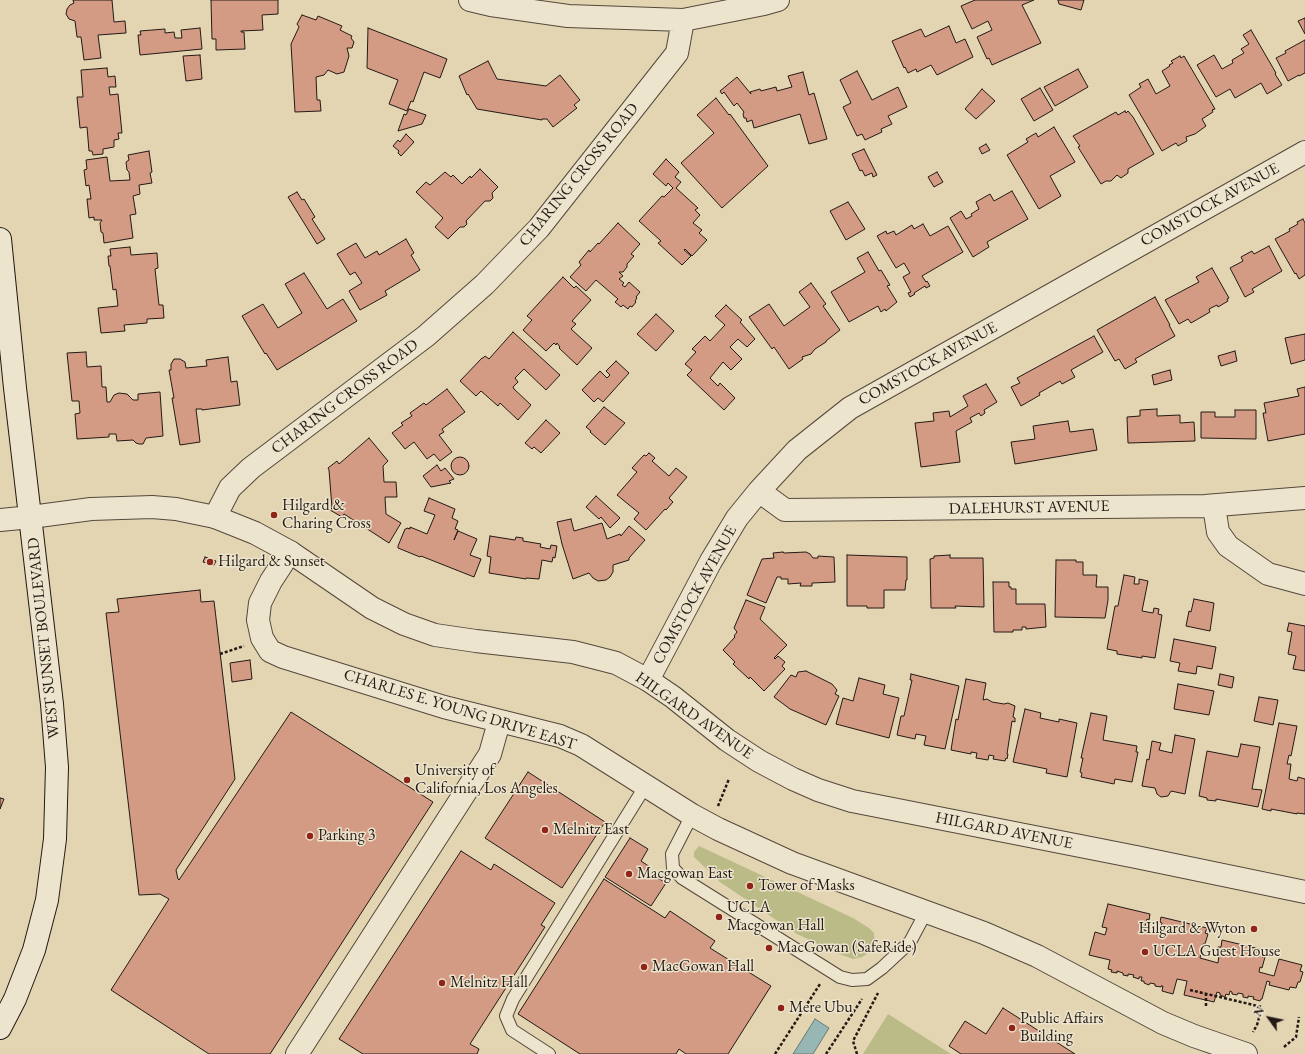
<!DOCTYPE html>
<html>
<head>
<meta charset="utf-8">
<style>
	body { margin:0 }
	#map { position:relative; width:1305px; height:1054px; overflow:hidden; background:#e3d5b2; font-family:"EB Garamond",serif }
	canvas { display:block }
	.north { position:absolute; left:1249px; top:998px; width:40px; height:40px; -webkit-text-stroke:3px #ede4cd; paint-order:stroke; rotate:303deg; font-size:11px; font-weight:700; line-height:16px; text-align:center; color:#241915 }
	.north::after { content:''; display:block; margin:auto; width:14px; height:18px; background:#241915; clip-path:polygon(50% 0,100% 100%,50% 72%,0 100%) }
</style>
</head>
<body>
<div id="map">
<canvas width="1305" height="1054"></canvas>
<div class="north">N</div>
</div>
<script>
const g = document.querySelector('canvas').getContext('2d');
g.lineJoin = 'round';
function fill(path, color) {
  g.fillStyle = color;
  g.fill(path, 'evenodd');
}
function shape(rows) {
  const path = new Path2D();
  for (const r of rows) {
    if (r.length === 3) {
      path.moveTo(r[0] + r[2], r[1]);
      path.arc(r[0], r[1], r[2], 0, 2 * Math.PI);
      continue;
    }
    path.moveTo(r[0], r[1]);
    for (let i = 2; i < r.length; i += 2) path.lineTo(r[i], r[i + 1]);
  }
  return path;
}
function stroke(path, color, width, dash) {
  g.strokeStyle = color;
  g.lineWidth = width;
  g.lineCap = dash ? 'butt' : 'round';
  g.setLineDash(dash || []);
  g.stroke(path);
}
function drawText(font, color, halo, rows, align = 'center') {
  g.font = font + ' "EB Garamond",serif';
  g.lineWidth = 3;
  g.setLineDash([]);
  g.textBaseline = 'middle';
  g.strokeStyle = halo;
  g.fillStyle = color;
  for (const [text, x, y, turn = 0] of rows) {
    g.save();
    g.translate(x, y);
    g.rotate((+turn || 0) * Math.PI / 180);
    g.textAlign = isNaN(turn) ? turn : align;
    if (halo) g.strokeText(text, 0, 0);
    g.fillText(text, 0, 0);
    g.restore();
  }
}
fill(shape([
	[699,846,853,918,869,928,874,933,875,943,870,952,862,957,853,959,839,954,797,934,720,882,694,857,694,852],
	[888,1014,951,1054,863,1054]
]), '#bbbb87');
const water = shape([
	[815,1019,829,1028,813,1054,793,1054,815,1019]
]);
fill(water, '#96b7b3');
stroke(water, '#687874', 1);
const building = shape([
	[73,0,112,0,114,22,125,21,126,33,98,35,101,58,84,60,81,37,77,37,75,21,69,19,66,14,67,9,70,5,74,3,73,0],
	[211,0,278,0,278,14,262,15,263,30,241,31,241,32,244,32,245,49,216,50,216,39,212,39,211,0],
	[975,0,1034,0,1022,5,1041,43,992,65,989,58,987,59,977,37,992,30,988,21,972,29,961,6,975,0],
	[1058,0,1084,0,1081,10,1059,4,1058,0],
	[302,15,316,20,318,16,342,26,340,30,352,36,351,38,354,42,352,48,347,48,349,56,344,72,337,74,328,70,324,75,316,77,317,100,320,100,321,111,295,112,291,44,299,27,297,24,302,15],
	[1305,18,1305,34,1298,21,1305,18],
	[949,26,956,43,965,39,973,57,937,75,931,65,917,72,916,69,908,73,905,67,904,68,892,41,921,29,925,37,949,26],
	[200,28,202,49,140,55,138,35,141,35,140,31,165,29,165,33,174,32,175,38,182,38,181,30,200,28],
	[368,28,447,59,440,78,424,72,413,102,411,101,407,111,389,104,398,80,367,68,368,28],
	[1251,30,1276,73,1275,74,1282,85,1267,94,1261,83,1235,98,1230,89,1216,97,1197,65,1214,55,1222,69,1233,63,1232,60,1244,53,1241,49,1249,44,1243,35,1251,30],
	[1305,40,1305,73,1299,76,1299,75,1288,81,1276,58,1286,53,1285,51,1305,40],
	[200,55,202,79,186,81,183,56,200,55],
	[1180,56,1181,58,1184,56,1215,109,1212,110,1213,112,1202,119,1206,126,1195,134,1186,137,1187,141,1178,146,1176,143,1162,151,1129,95,1141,87,1139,84,1148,79,1156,94,1170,86,1162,71,1170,66,1169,65,1173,63,1171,61,1180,56],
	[488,61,497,79,546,86,560,75,580,100,574,105,577,108,553,127,547,119,542,119,542,120,477,109,468,94,467,95,459,76,488,61],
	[107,68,108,77,115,76,116,87,109,87,110,95,118,94,122,133,118,133,119,139,114,140,114,147,103,149,103,154,93,155,92,151,89,151,87,127,80,128,77,97,83,97,81,70,107,68],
	[1078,69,1088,87,1055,106,1044,87,1078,69],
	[857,71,872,100,898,87,907,107,888,116,892,124,881,129,882,132,865,140,862,134,857,136,843,107,851,103,840,80,857,71],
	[803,72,809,95,814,93,827,139,809,144,800,114,754,128,752,120,747,122,746,118,744,118,743,114,744,112,737,103,734,106,724,92,722,94,720,91,737,77,751,94,750,92,760,89,761,91,776,87,777,91,792,87,788,76,803,72],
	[1040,88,1053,110,1034,121,1021,99,1040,88],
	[982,89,995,101,976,119,965,109,982,89],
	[716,98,729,115,730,114,768,166,722,208,681,163,714,133,697,115,716,98],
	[409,109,426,115,422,124,398,131,404,114,406,115,409,109],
	[1125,111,1126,113,1128,111,1133,117,1154,154,1128,169,1128,173,1121,178,1117,175,1111,181,1106,181,1101,184,1078,147,1080,146,1073,136,1116,112,1118,115,1125,111],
	[1054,127,1075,162,1050,176,1061,196,1039,209,1007,155,1028,142,1026,139,1036,133,1038,137,1054,127],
	[406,134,414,142,401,156,398,153,399,151,393,146,398,140,400,142,406,134],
	[986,144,990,150,982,154,979,148,986,144],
	[864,149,877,175,873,177,872,173,865,176,862,170,860,171,852,154,864,149],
	[149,151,152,172,150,173,152,183,139,185,140,194,133,196,136,214,130,215,133,238,104,243,103,233,101,232,100,223,102,220,94,220,94,217,89,218,87,199,91,199,89,185,86,186,84,170,87,169,86,160,107,157,110,181,130,180,129,172,127,170,126,162,129,160,128,155,149,151],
	[666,159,679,172,675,177,681,182,676,188,698,208,695,210,700,215,693,223,702,230,699,233,707,240,692,256,685,249,684,250,691,256,682,265,658,243,661,241,639,221,662,196,664,197,673,188,668,183,666,186,653,174,666,159],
	[480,169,498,187,492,193,493,198,490,201,485,201,466,221,467,224,464,227,460,227,448,239,435,227,443,218,416,192,426,182,430,185,445,172,451,177,453,175,462,184,470,176,471,178,480,169],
	[937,172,943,182,934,187,928,177,937,172],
	[1012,191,1028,219,987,242,989,247,973,257,950,218,961,211,966,219,972,216,971,214,979,209,976,202,990,194,994,201,1012,191],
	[297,192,302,200,304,199,315,217,312,219,325,239,317,244,288,197,297,192],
	[848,202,865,229,846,240,830,211,848,202],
	[1303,219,1305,223,1305,275,1299,279,1296,273,1295,274,1275,239,1290,231,1289,229,1298,224,1297,222,1303,219],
	[618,223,640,244,631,254,634,256,627,264,627,267,623,272,619,272,623,276,619,279,624,283,622,285,625,287,629,282,640,292,636,297,637,298,635,301,636,302,632,307,630,306,628,309,623,305,621,307,615,302,618,299,596,280,586,291,570,277,581,265,579,262,589,250,590,252,598,243,599,244,618,223],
	[923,224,930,236,948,226,963,252,922,276,926,282,927,281,930,286,926,288,925,286,914,293,915,294,910,297,908,293,911,292,903,277,910,273,904,263,896,268,877,236,886,231,887,234,894,231,896,235,912,225,914,229,923,224],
	[406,239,414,253,411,255,420,270,385,291,387,295,360,310,349,291,362,283,355,272,350,275,337,254,356,243,365,258,377,251,379,255,406,239],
	[1269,246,1282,271,1252,289,1254,292,1245,297,1230,268,1243,261,1241,257,1252,251,1254,254,1269,246],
	[130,247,131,255,157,253,158,268,155,269,159,305,163,305,164,318,147,319,147,323,124,325,125,331,101,333,98,308,118,306,116,289,113,290,110,266,109,266,108,256,111,256,110,249,130,247],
	[868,252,879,271,881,270,890,285,887,286,897,302,886,311,885,309,881,312,878,306,849,322,831,292,865,272,857,258,868,252],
	[1212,268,1229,298,1227,299,1228,301,1218,307,1217,305,1209,309,1210,312,1191,323,1188,319,1179,324,1165,300,1199,282,1196,277,1201,274,1212,268],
	[304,273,327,309,343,299,357,321,277,370,266,353,265,354,242,316,263,304,278,328,302,313,285,284,304,273],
	[563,277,574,288,576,286,591,300,572,321,576,324,571,329,592,348,577,365,559,348,560,347,557,343,556,345,554,343,546,351,523,330,532,320,527,316,563,277],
	[811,283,826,304,823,306,840,330,826,341,826,342,815,349,811,354,802,357,803,359,789,369,774,347,772,349,749,317,769,304,784,326,810,307,799,292,811,283],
	[1155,297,1170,325,1169,325,1175,336,1135,359,1137,362,1125,369,1119,359,1115,361,1097,330,1155,297],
	[726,305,742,320,740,322,755,339,747,347,738,339,730,347,742,359,731,370,723,362,710,378,718,386,720,383,735,398,724,410,687,375,692,370,685,364,696,352,692,349,705,336,710,341,725,325,715,316,726,305],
	[656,314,674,331,656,351,637,334,656,314],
	[513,332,560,375,546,390,524,369,515,378,518,382,513,387,514,389,531,405,518,420,500,403,498,406,481,391,476,396,460,381,482,358,483,358,485,356,489,359,513,332],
	[1305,334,1305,360,1291,364,1285,338,1305,334],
	[1094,336,1103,352,1071,370,1075,377,1062,384,1060,381,1039,393,1040,395,1021,406,1011,387,1020,383,1017,378,1094,336],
	[1235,351,1237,361,1221,366,1218,356,1235,351],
	[86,352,87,367,101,366,102,387,106,387,107,402,110,402,114,395,119,393,127,394,133,400,138,400,138,394,160,392,163,436,146,438,143,444,139,444,136,443,133,440,117,441,116,434,109,434,109,437,77,439,75,414,80,413,79,401,72,401,67,353,86,352],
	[228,357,231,382,237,381,240,405,202,410,202,409,196,409,200,442,180,445,172,398,174,398,169,370,171,370,171,364,174,359,180,359,185,362,186,368,207,366,206,360,228,357],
	[616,361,629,373,603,402,598,398,594,402,582,390,600,371,607,378,610,375,606,371,616,361],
	[1170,370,1172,380,1154,385,1152,375,1170,370],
	[986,384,997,402,984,410,985,413,981,416,979,413,970,418,972,422,956,431,960,462,921,467,915,423,934,421,933,413,949,411,950,417,968,406,963,396,986,384],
	[1305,387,1305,434,1268,441,1263,413,1266,413,1264,403,1299,396,1297,389,1305,387],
	[447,389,465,412,442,429,444,432,439,435,452,452,440,461,434,454,427,459,414,442,405,449,392,433,403,425,401,423,412,416,410,413,424,403,426,405,447,389],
	[604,407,625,423,605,445,590,432,591,431,586,427,604,407],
	[1157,409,1157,416,1180,415,1180,423,1194,422,1195,441,1128,443,1127,417,1140,416,1140,410,1157,409],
	[1235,410,1256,410,1256,439,1201,438,1201,412,1215,412,1215,417,1235,417,1235,410],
	[546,420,560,433,541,453,534,447,532,449,525,443,546,420],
	[1068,421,1070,432,1093,429,1097,450,1015,464,1011,442,1035,439,1033,426,1068,421],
	[369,438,388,461,383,466,384,482,396,482,397,497,385,497,386,514,401,523,389,543,344,514,342,517,330,510,332,508,329,470,328,468,337,461,339,464,369,438],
	[649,453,655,458,652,461,669,476,676,468,687,477,669,498,673,502,666,510,665,509,646,530,634,519,639,513,617,495,637,472,632,468,644,455,646,456,649,453],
	[460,466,9],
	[437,465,441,471,445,468,454,479,449,481,451,483,431,487,423,476,437,465],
	[596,496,620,518,610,528,601,517,599,519,586,507,596,496],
	[429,498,455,509,452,518,458,521,455,529,458,530,454,540,458,531,477,539,470,555,481,559,474,577,421,556,420,557,398,548,398,546,405,529,406,529,407,528,410,529,410,527,427,534,435,515,424,511,429,498],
	[571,519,574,531,602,523,607,539,620,534,621,536,629,526,645,540,629,558,629,560,613,565,613,572,610,577,606,580,598,581,593,578,589,573,573,579,562,544,557,522,571,519],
	[490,536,515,540,516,537,523,538,523,541,541,544,540,547,550,549,551,545,557,546,555,558,553,557,552,562,542,560,539,579,526,578,526,579,489,573,491,557,487,556,490,536],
	[783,552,784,553,806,552,810,554,813,558,818,558,818,556,834,557,835,582,812,583,812,586,800,586,801,583,788,584,788,579,781,579,781,577,777,577,766,603,747,595,762,559,774,558,773,553,783,552],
	[847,555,907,557,907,580,906,580,905,590,884,590,884,608,867,608,867,606,847,606,847,555],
	[950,555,950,558,983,558,984,607,955,606,956,608,931,608,930,559,934,558,934,556,950,555],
	[205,557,216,561,214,565,203,562,205,557],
	[1056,560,1076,560,1076,562,1083,562,1083,575,1097,575,1096,587,1108,587,1108,600,1105,618,1055,617,1056,560],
	[1124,575,1135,577,1134,584,1139,584,1139,579,1148,581,1142,611,1153,613,1154,608,1159,609,1158,614,1162,615,1155,658,1142,656,1142,658,1117,654,1117,651,1107,649,1115,606,1118,606,1124,575],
	[993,582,1009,582,1009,587,1011,587,1011,589,1016,589,1016,604,1045,604,1046,627,1026,629,1026,627,1022,627,1022,630,1013,630,1013,632,994,632,993,582],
	[200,590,201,602,214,601,235,779,176,870,178,879,179,880,291,712,433,802,270,1054,209,1054,111,990,169,899,160,894,139,895,106,613,119,612,117,599,200,590],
	[1194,599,1214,603,1210,631,1186,626,1189,611,1191,612,1194,599],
	[746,600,765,607,760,619,787,645,774,658,775,659,778,656,785,662,782,666,785,669,764,691,750,677,749,679,733,664,735,662,723,650,735,637,734,636,737,632,734,628,746,600],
	[1289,623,1305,626,1305,671,1293,669,1296,656,1288,654,1292,632,1287,631,1289,623],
	[1174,639,1216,647,1212,669,1197,666,1196,674,1178,671,1180,663,1170,661,1174,639],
	[250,660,252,679,232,682,230,663,250,660],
	[806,671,832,684,837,690,835,694,839,696,826,725,790,709,774,697,791,675,796,677,798,672,806,671],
	[911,674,959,686,945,749,924,745,926,736,916,734,915,739,897,735,901,716,904,716,912,680,910,680,911,674],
	[1220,674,1234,677,1232,688,1218,685,1220,674],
	[859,678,885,685,883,694,899,698,889,738,836,724,843,698,853,701,859,678],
	[966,679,986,683,983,700,987,699,992,702,1004,704,1008,703,1015,706,1013,717,1015,718,1015,722,1012,721,1007,754,1008,754,1007,759,1006,758,1005,761,993,759,994,756,989,755,988,760,976,758,977,753,971,752,971,754,951,750,956,719,958,720,966,679],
	[1178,684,1214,691,1209,715,1174,709,1178,684],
	[1259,697,1278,700,1273,725,1254,721,1259,697],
	[1025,709,1041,713,1040,718,1059,722,1059,719,1077,723,1067,777,1046,773,1047,769,1013,762,1025,709],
	[1091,713,1107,716,1103,740,1137,746,1136,752,1138,752,1132,782,1115,779,1114,784,1081,777,1082,773,1080,772,1083,758,1081,758,1091,713],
	[1279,723,1297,726,1291,756,1289,755,1287,764,1291,764,1289,779,1297,781,1298,777,1305,779,1305,814,1297,813,1297,814,1271,809,1271,811,1262,809,1279,723],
	[1175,735,1195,739,1185,794,1171,791,1168,796,1161,797,1157,794,1155,788,1142,786,1147,759,1149,760,1152,741,1161,743,1159,750,1172,753,1175,735],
	[1241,744,1260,747,1252,789,1262,790,1258,807,1216,799,1216,801,1207,800,1207,798,1199,796,1207,751,1238,757,1241,744],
	[528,772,605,822,562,888,485,838,528,772],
	[0,798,4,799,0,809,0,798],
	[630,838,648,849,641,861,650,867,648,872,666,883,651,906,605,877,630,838],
	[461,851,491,870,494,864,555,903,541,925,545,927,470,1044,479,1049,477,1054,363,1054,339,1039,461,851],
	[604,879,665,918,670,911,715,941,710,948,771,986,728,1054,686,1054,679,1049,676,1054,580,1054,518,1014,604,879],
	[1108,904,1150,914,1149,920,1147,919,1144,930,1162,935,1163,930,1161,929,1162,923,1160,922,1161,917,1207,928,1205,933,1208,934,1205,944,1203,944,1200,958,1218,963,1219,955,1217,954,1218,947,1221,947,1222,940,1264,950,1262,957,1265,957,1262,968,1260,967,1259,972,1274,976,1279,959,1302,965,1300,971,1303,972,1300,982,1298,982,1296,988,1290,987,1289,990,1269,985,1270,982,1267,981,1262,999,1261,999,1260,1001,1253,999,1254,997,1248,996,1248,998,1243,997,1243,994,1238,993,1237,995,1232,994,1232,992,1230,991,1229,995,1226,994,1225,997,1220,995,1220,993,1217,992,1214,1002,1184,995,1187,981,1177,979,1173,994,1162,991,1163,986,1161,986,1161,987,1155,986,1155,984,1150,983,1149,985,1144,983,1144,981,1141,981,1142,977,1139,977,1139,979,1133,977,1134,975,1128,974,1128,976,1123,975,1123,973,1117,971,1117,973,1111,972,1112,970,1108,969,1110,960,1089,955,1095,932,1105,935,1107,928,1102,927,1108,904],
	[1003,1008,1075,1054,961,1054,949,1046,965,1021,986,1034,1003,1008]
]);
fill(building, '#d39b84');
stroke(building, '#241915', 1);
const service = shape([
	[692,815,672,854,673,868,682,878,840,977,852,980,867,979,882,968,910,942,926,912],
	[549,1054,512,1030,506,1016,513,999,646,785]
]);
const minor = shape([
	[470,0,491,5,568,16,683,20],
	[759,491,785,510,1205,506,1305,498],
	[1214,506,1218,532,1228,546,1268,574,1305,584],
	[215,517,230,488,251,468,426,336,485,284,539,228,677,53,683,20,764,4,778,0],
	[0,520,31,517],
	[290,552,271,581,260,603,258,620,262,638,270,651,283,657,444,707,560,736,581,745,692,815,718,829,792,863,984,933,1037,956,1163,1023,1194,1036,1246,1054],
	[648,680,711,561,737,518,759,491,797,450,850,408,1305,152],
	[297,1054,490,754,499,722]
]);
const tertiary = shape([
	[31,517,91,509,152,507,176,509,215,517,255,533,290,552,372,608,404,624,435,635,476,641,573,652,616,663,648,680,673,697,727,740,759,761,793,779,818,790,852,801,1136,857,1305,892]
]);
const secondary = shape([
	[0,239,15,388,52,704,57,767,55,839,47,900,34,950,15,999,0,1028]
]);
stroke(service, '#54483c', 14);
stroke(minor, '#54483c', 24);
stroke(tertiary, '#54483c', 24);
stroke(secondary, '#241915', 24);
stroke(shape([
	[220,654,244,646],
	[718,806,729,779],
	[1190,990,1262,1007,1257,1025,1253,1032],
	[1206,1006,1206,995],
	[1284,1047,1296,1037,1299,1017],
	[775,1054,820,984],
	[826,1054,862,999],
	[857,1054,853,1041,878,993]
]), '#241915', 2.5, [3, 2]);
stroke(service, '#ede4cd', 12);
stroke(minor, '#ede4cd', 22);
stroke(tertiary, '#ede4cd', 22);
stroke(secondary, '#ede4cd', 22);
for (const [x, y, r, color] of [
	[274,515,4,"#8f2418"],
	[210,562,4,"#8f2418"],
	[407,780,4,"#8f2418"],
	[545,830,4,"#8f2418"],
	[310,836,4,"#8f2418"],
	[629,874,4,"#8f2418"],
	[750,886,4,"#8f2418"],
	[719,917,4,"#8f2418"],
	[1254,929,4,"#8f2418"],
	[769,948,4,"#8f2418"],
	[1145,952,4,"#8f2418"],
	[644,967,4,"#8f2418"],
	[442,983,4,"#8f2418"],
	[781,1008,4,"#8f2418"],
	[1012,1028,4,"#8f2418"]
]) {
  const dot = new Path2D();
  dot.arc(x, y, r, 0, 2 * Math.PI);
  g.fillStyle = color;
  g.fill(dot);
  stroke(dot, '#ede4cd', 1.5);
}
drawText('16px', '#241915', '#ede4cd', [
	["CHARING CROSS ROAD",579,175,-51],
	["COMSTOCK AVENUE",1210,205,-29],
	["COMSTOCK AVENUE",928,364,-29],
	["CHARING CROSS ROAD",345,397,-37],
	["DALEHURST AVENUE",1029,508,-1],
	["COMSTOCK AVENUE",695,595,-61],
	["WEST SUNSET BOULEVARD",44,638,-96],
	["CHARLES E. YOUNG DRIVE EAST",460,710,17],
	["HILGARD AVENUE",694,716,35],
	["HILGARD AVENUE",1004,831,11]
]);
drawText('16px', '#241915', '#ede4cd', [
	["Hilgard &",282,506],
	["Charing Cross",282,524],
	["Hilgard & Sunset",218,562],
	["University of",415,771],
	["California, Los Angeles",415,789],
	["Melnitz East",553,830],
	["Parking 3",318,836],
	["Macgowan East",637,874],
	["Tower of Masks",758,886],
	["UCLA",727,908],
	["Macgowan Hall",727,926],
	["Hilgard & Wyton",1246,929,"right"],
	["MacGowan (SafeRide)",777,948],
	["UCLA Guest House",1153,952],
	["MacGowan Hall",652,967],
	["Melnitz Hall",450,983],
	["Mere Ubu",789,1008],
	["Public Affairs",1020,1019],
	["Building",1020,1037]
], 'left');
</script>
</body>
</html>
